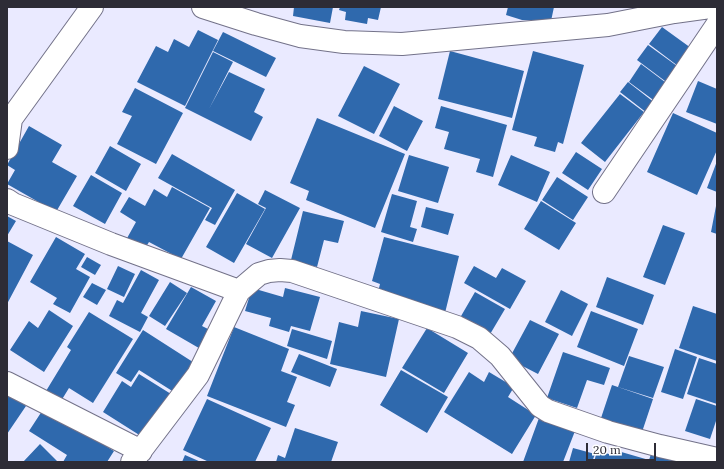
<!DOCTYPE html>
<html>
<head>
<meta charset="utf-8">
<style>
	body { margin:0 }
	#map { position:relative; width:724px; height:469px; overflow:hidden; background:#eaeaff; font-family:Lora,serif }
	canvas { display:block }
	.frame { position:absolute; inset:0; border:8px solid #2d2c36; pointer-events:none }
	.scale { position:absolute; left:586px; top:443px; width:70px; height:18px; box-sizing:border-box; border:2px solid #2d2c36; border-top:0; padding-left:5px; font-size:12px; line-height:14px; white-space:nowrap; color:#2d2c36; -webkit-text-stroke:3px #fff; paint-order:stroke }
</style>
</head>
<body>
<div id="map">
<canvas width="724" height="469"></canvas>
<div class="frame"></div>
<div class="scale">20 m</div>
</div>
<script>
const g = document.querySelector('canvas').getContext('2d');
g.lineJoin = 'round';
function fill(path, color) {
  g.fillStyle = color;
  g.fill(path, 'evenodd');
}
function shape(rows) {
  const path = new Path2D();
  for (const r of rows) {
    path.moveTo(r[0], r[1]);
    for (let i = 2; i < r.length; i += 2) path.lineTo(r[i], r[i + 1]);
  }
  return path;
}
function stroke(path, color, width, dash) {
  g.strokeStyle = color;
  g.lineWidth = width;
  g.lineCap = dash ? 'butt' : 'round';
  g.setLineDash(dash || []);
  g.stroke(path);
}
fill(shape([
	[294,7,333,7,330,23,293,16],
	[340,7,381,7,378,20,368,18,367,24,345,20,346,12,339,10],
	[508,7,554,7,551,21,522,20,506,15],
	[662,27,691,48,678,66,649,44],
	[198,30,218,40,185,106,137,82,156,46,168,52,174,39,189,47],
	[223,32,276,58,266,77,213,51],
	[648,45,677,66,665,81,637,60],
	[450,51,524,71,512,118,438,99],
	[533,51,584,65,563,144,558,142,555,152,534,146,537,137,512,130],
	[213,52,233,62,209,109,229,72,265,89,254,112,263,117,251,141,185,108],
	[641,64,669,85,656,102,629,82],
	[364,66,400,84,374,134,338,116],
	[698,81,717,89,717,124,686,112],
	[628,82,655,103,647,113,620,92],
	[135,88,183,113,156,164,117,144,132,116,122,112],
	[620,94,644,112,605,162,581,143],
	[394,106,423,121,407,151,379,136],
	[441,106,507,125,493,177,476,172,480,159,444,149,449,132,435,128],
	[673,113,717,133,717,150,697,195,647,172],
	[317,118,405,154,375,228,306,200,309,191,290,183],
	[29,126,62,145,52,162,77,176,56,212,7,184,15,170,7,165],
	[110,146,141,164,126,191,95,173],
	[576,152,602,169,588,190,562,173],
	[172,154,235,190,215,225,205,220,212,208,158,178],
	[409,155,449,167,438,203,398,191],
	[511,155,550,172,537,202,498,185],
	[717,161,717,192,707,188],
	[91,175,122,193,105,224,73,206],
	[557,177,588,197,573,220,542,200],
	[172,187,210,208,181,259,149,242,144,250,126,240,136,222,120,212,129,197,145,206,154,189,167,197],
	[265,190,300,208,272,258,246,244,266,208,258,204],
	[237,193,265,209,234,263,206,247],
	[392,194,417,201,410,227,417,229,413,242,381,232],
	[541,201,576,223,559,250,524,229],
	[716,206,717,206,717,234,711,232],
	[426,207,454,214,448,235,421,227],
	[303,211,344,221,338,243,324,240,317,267,291,260],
	[7,216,16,221,7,236],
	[663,225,685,233,665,285,643,277],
	[56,237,85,254,76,269,90,277,70,313,53,304,57,298,30,282],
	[384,237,459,256,445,313,377,296,380,284,372,281],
	[7,241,33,255,7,304],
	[87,257,101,265,95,275,81,267],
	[118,266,135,274,124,297,107,289],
	[474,266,496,278,502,268,526,281,510,309,464,283],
	[141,270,159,280,141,313,148,317,140,332,109,316,117,300,123,303],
	[607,277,654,295,643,325,596,307],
	[170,282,187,293,165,326,149,316],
	[92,283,106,290,97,305,83,297],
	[191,287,216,301,202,326,214,332,204,351,166,329],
	[252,288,283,297,285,288,320,297,310,331,291,326,289,332,269,326,271,318,245,311],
	[561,290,588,304,572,336,545,322],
	[475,292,505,309,486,341,457,323],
	[693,306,717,314,717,361,679,348],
	[49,310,73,326,44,372,10,350,29,321,38,328],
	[361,311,399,319,386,377,330,364,339,322,358,327],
	[591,311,638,329,624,366,577,347],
	[89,312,133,339,93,403,69,388,61,401,46,391,71,350,67,347],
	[530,320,559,334,538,374,509,359],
	[234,327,289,349,281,371,297,377,287,402,295,405,286,427,207,396],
	[427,328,468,353,444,393,402,368],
	[292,329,332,341,327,359,287,346],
	[143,330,196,364,177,394,139,370,131,382,116,373],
	[675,349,697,357,683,399,661,392],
	[563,352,610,368,604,385,587,380,577,408,547,398],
	[299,354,337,369,330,387,291,372],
	[629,356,664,367,653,398,618,387],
	[699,358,717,364,717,404,687,394],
	[401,370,448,397,427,433,380,405],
	[469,372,484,382,489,372,514,387,508,397,536,415,512,454,444,412],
	[139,374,171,394,144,438,103,412,122,381,131,387],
	[612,385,653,399,640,438,599,424],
	[7,393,26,406,7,434],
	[207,399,271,428,255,462,209,462,183,450],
	[696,399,717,406,717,418,710,439,685,431],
	[44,408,114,451,107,462,63,462,67,455,29,431],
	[539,418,575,431,563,462,523,462],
	[295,428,338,442,331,462,276,462,278,455,285,458],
	[40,444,58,462,23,462],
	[573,448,595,454,592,462,569,462],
	[653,448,684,462,594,462,597,451,609,454,611,449,649,460],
	[185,455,201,462,182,462]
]), '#2f69ad');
const street = shape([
	[203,7,256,24,300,36,344,42,402,44,608,25,674,12,710,7],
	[7,148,11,119,92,7],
	[604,192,717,25],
	[7,200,13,204,111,244,239,291,259,274,269,271,280,270,292,271,457,327,479,338,500,356,540,406,548,411,608,432,660,446,717,459],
	[7,383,141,451],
	[132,462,198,375,239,291]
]);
stroke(street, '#737289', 24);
stroke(street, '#fff', 22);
</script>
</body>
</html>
